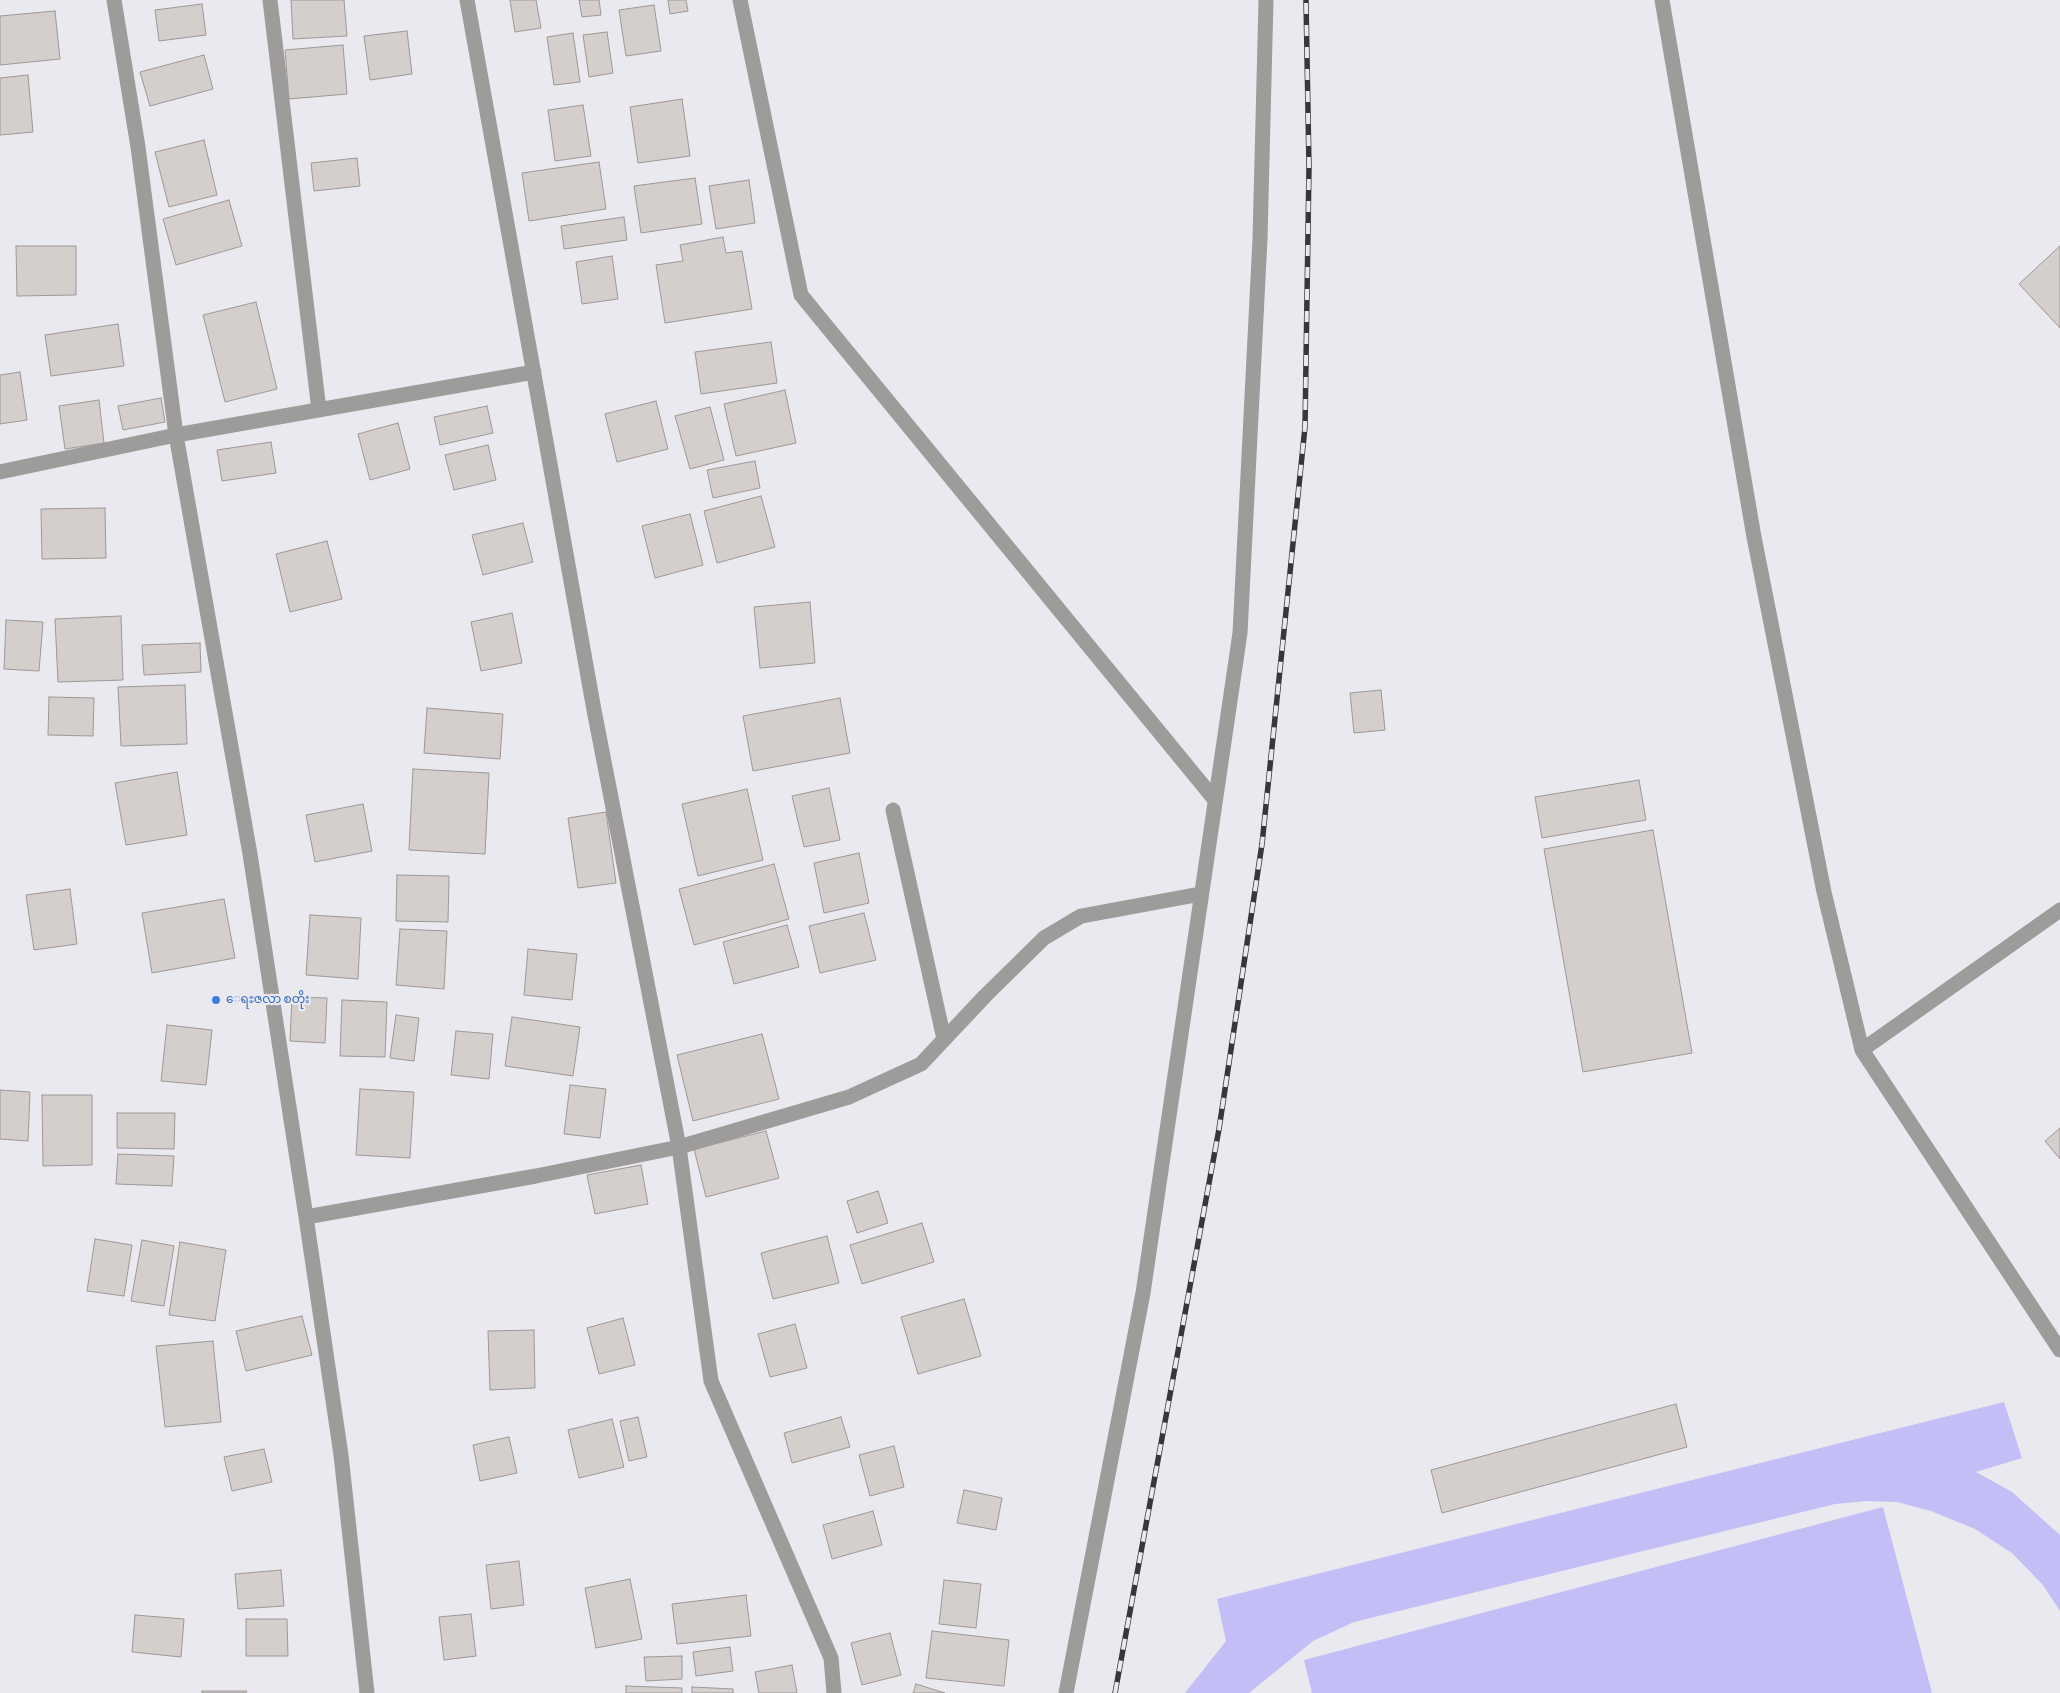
<!DOCTYPE html>
<html>
<head>
<meta charset="utf-8">
<style>
	body { margin:0 }
	canvas { display:block; background:#e9e9ef }
</style>
</head>
<body>
<canvas width="2060" height="1693"></canvas>
<script>
const g = document.querySelector('canvas').getContext('2d');
g.lineJoin = 'round';
function fill(path, color) {
  g.fillStyle = color;
  g.fill(path, 'evenodd');
}
function shape(rows) {
  const path = new Path2D();
  for (const r of rows) {
    path.moveTo(r[0], r[1]);
    for (let i = 2; i < r.length; i += 2) path.lineTo(r[i], r[i + 1]);
  }
  return path;
}
function stroke(path, color, width, dash) {
  g.strokeStyle = color;
  g.lineWidth = width;
  g.lineCap = dash ? 'butt' : 'round';
  g.setLineDash(dash || []);
  g.stroke(path);
}
function drawText(font, color, halo, rows, align = 'center') {
  g.font = font + ' Bitter,"Noto Sans Myanmar",serif';
  g.lineWidth = 4.5;
  g.setLineDash([]);
  g.textBaseline = 'middle';
  g.strokeStyle = halo;
  g.fillStyle = color;
  for (const [text, x, y, turn = 0] of rows) {
    g.save();
    g.translate(x, y);
    g.rotate((+turn || 0) * Math.PI / 180);
    g.textAlign = isNaN(turn) ? turn : align;
    if (halo) g.strokeText(text, 0, 0);
    g.fillText(text, 0, 0);
    g.restore();
  }
}
fill(shape([
	[2004,1402,2022,1458,1976,1472,2012,1492,2060,1535,2060,1611,2043,1585,2012,1553,1975,1529,1931,1511,1897,1502,1867,1501,1835,1504,1354,1622,1313,1641,1249,1693,1185,1693,1226,1641,1217,1599],
	[1883,1507,1932,1693,1312,1693,1304,1660]
]), '#c3bef6');
const building = shape([
	[291,0,344,0,347,36,293,39,291,0],
	[510,0,536,0,541,28,515,32,510,0],
	[579,0,599,0,601,15,582,17,579,0],
	[668,0,686,0,688,11,670,14,668,0],
	[202,4,206,35,159,41,155,10,202,4],
	[654,5,661,51,626,56,619,10,654,5],
	[55,11,60,59,0,65,0,16,55,11],
	[407,31,412,74,370,80,364,36,407,31],
	[607,32,613,73,589,77,583,35,607,32],
	[573,33,580,82,554,85,547,37,573,33],
	[343,45,347,94,289,99,285,50,343,45],
	[204,55,213,89,150,106,140,72,204,55],
	[28,75,33,132,0,135,0,78,28,75],
	[682,99,690,156,638,163,630,107,682,99],
	[583,105,591,156,555,161,548,110,583,105],
	[204,140,217,195,169,207,155,152,204,140],
	[357,158,360,186,314,191,311,163,357,158],
	[599,162,606,209,529,221,522,173,599,162],
	[695,178,702,224,641,233,634,186,695,178],
	[749,180,755,223,716,229,709,186,749,180],
	[229,200,242,246,176,265,163,219,229,200],
	[624,217,627,240,564,249,561,226,624,217],
	[723,237,726,253,742,251,752,309,665,323,656,265,683,261,680,245,723,237],
	[16,246,76,246,76,295,17,296,16,246],
	[2060,246,2060,328,2019,284,2060,246],
	[612,256,618,299,582,304,576,262,612,256],
	[256,302,277,389,225,402,203,315,256,302],
	[118,324,124,366,51,376,45,335,118,324],
	[771,342,777,383,701,394,695,352,771,342],
	[20,372,27,420,0,424,0,375,20,372],
	[785,390,796,443,736,456,724,404,785,390],
	[161,398,165,422,123,430,118,406,161,398],
	[99,400,104,443,65,449,59,406,99,400],
	[656,401,668,449,617,462,605,414,656,401],
	[487,406,493,433,440,445,434,417,487,406],
	[710,407,724,460,690,469,675,416,710,407],
	[398,423,410,469,370,480,358,434,398,423],
	[271,442,276,473,222,481,217,450,271,442],
	[488,445,496,480,454,490,445,455,488,445],
	[755,461,760,488,713,498,707,470,755,461],
	[761,496,775,547,717,563,704,511,761,496],
	[105,508,106,558,42,559,41,509,105,508],
	[690,514,703,565,655,578,642,526,690,514],
	[523,523,533,562,483,575,472,535,523,523],
	[327,541,342,599,290,612,276,554,327,541],
	[810,602,815,663,760,668,754,607,810,602],
	[512,613,522,663,481,671,471,622,512,613],
	[121,616,123,680,58,682,55,619,121,616],
	[6,620,43,622,39,671,4,669,6,620],
	[200,643,201,672,144,675,142,645,200,643],
	[185,685,187,744,121,746,118,687,185,685],
	[1381,690,1385,730,1354,733,1350,693,1381,690],
	[49,697,94,698,93,736,48,735,49,697],
	[840,698,850,753,753,771,743,716,840,698],
	[427,708,503,714,500,759,424,753,427,708],
	[413,769,489,773,485,854,409,850,413,769],
	[177,772,187,835,126,845,115,783,177,772],
	[1639,780,1646,820,1542,838,1535,797,1639,780],
	[829,788,840,840,804,847,792,796,829,788],
	[747,789,763,860,698,876,682,804,747,789],
	[363,804,372,851,315,862,306,815,363,804],
	[606,812,616,883,578,888,568,818,606,812],
	[1653,830,1692,1053,1583,1072,1544,849,1653,830],
	[859,853,869,903,824,913,814,863,859,853],
	[774,864,789,919,694,945,679,889,774,864],
	[397,875,449,876,448,922,396,921,397,875],
	[70,889,77,944,34,950,26,895,70,889],
	[224,899,235,958,152,973,142,913,224,899],
	[864,913,876,960,820,973,809,926,864,913],
	[310,915,361,918,358,979,306,975,310,915],
	[787,925,799,967,734,984,723,942,787,925],
	[400,929,447,931,444,989,396,985,400,929],
	[528,949,577,954,572,1000,524,995,528,949],
	[292,997,327,998,325,1043,290,1041,292,997],
	[342,1000,387,1002,385,1057,340,1056,342,1000],
	[396,1015,419,1018,414,1061,390,1058,396,1015],
	[512,1017,580,1027,573,1076,505,1066,512,1017],
	[167,1025,212,1030,206,1085,161,1081,167,1025],
	[456,1031,493,1034,489,1079,451,1075,456,1031],
	[762,1034,779,1099,693,1121,677,1055,762,1034],
	[570,1085,606,1089,600,1138,564,1134,570,1085],
	[360,1089,414,1092,410,1158,356,1155,360,1089],
	[0,1090,30,1092,28,1141,0,1139,0,1090],
	[42,1095,92,1095,92,1165,43,1166,42,1095],
	[117,1113,175,1113,174,1149,117,1148,117,1113],
	[2060,1128,2060,1159,2045,1141,2060,1128],
	[766,1131,779,1178,706,1197,694,1149,766,1131],
	[118,1154,174,1156,172,1186,116,1184,118,1154],
	[641,1165,648,1204,595,1214,587,1175,641,1165],
	[878,1191,888,1223,857,1233,847,1201,878,1191],
	[922,1223,934,1262,862,1284,850,1245,922,1223],
	[827,1236,839,1283,773,1299,761,1253,827,1236],
	[95,1239,132,1245,124,1296,87,1291,95,1239],
	[142,1240,174,1246,164,1306,131,1301,142,1240],
	[180,1242,226,1250,215,1321,169,1315,180,1242],
	[964,1299,981,1356,918,1374,901,1317,964,1299],
	[302,1316,312,1355,246,1371,236,1331,302,1316],
	[623,1318,635,1365,599,1374,587,1328,623,1318],
	[795,1324,807,1368,770,1377,758,1334,795,1324],
	[534,1330,535,1388,490,1390,488,1331,534,1330],
	[213,1341,221,1422,165,1427,156,1346,213,1341],
	[1676,1404,1687,1447,1442,1513,1431,1470,1676,1404],
	[638,1417,647,1457,629,1461,620,1421,638,1417],
	[841,1417,850,1447,792,1463,784,1433,841,1417],
	[612,1419,624,1467,579,1478,568,1430,612,1419],
	[509,1437,517,1473,480,1481,473,1445,509,1437],
	[894,1446,904,1487,870,1496,859,1455,894,1446],
	[264,1449,272,1482,232,1491,224,1457,264,1449],
	[964,1490,1002,1498,996,1530,957,1523,964,1490],
	[873,1511,882,1545,832,1559,823,1525,873,1511],
	[519,1561,524,1605,491,1609,486,1565,519,1561],
	[281,1570,284,1606,238,1609,235,1574,281,1570],
	[630,1579,642,1639,596,1648,585,1588,630,1579],
	[944,1580,981,1584,976,1628,939,1624,944,1580],
	[746,1595,751,1636,677,1644,672,1604,746,1595],
	[471,1614,476,1656,444,1660,439,1617,471,1614],
	[135,1615,184,1619,181,1657,132,1652,135,1615],
	[246,1619,287,1619,288,1656,246,1656,246,1619],
	[932,1631,1009,1640,1004,1686,926,1678,932,1631],
	[890,1633,901,1675,862,1685,851,1643,890,1633],
	[730,1647,733,1671,696,1676,693,1652,730,1647],
	[682,1656,682,1679,646,1681,644,1657,682,1656],
	[792,1665,797,1693,759,1693,755,1672,792,1665],
	[916,1684,945,1693,913,1693,916,1684],
	[626,1686,682,1688,682,1693,626,1693,626,1686],
	[692,1687,733,1689,733,1693,692,1693,692,1687],
	[202,1691,247,1691,246,1693,202,1693,202,1691]
]);
fill(building, '#d4cecd');
stroke(building, '#9e9796', 1);
stroke(shape([
	[114,0,138,147,176,435,250,854,306,1217,341,1455,367,1693],
	[270,0,319,410],
	[467,0,594,710,679,1147,711,1381,831,1658,834,1693],
	[740,0,801,295,1215,800],
	[1662,0,1754,537,1824,892,1862,1050,2060,1350],
	[0,472,176,435,534,372],
	[893,810,944,1039],
	[1862,1050,2060,910],
	[306,1217,536,1176,679,1147,849,1097,921,1064,985,996,1044,938,1081,916,1200,894],
	[1066,1693,1143,1293,1240,633,1260,239,1266,0]
]), '#9d9c9a', 15);
const rail = shape([
	[1115,1693,1219,1129,1262,844,1305,427,1309,167,1306,0]
]);
stroke(rail, '#37373a', 5.5);
stroke(rail, '#e9e9ef', 4, [11]);
for (const [x, y, r, color] of [
	[216,1000,5,"#3f7fe0"]
]) {
  const dot = new Path2D();
  dot.arc(x, y, r, 0, 2 * Math.PI);
  g.fillStyle = color;
  g.fill(dot);
  stroke(dot, '#e9e9ef', 2);
}
drawText('12px', '#366cbe', '#e9e9ef', [
	["ေရႊဇလာ စတိုး",226,1000]
], 'left');
</script>
</body>
</html>
